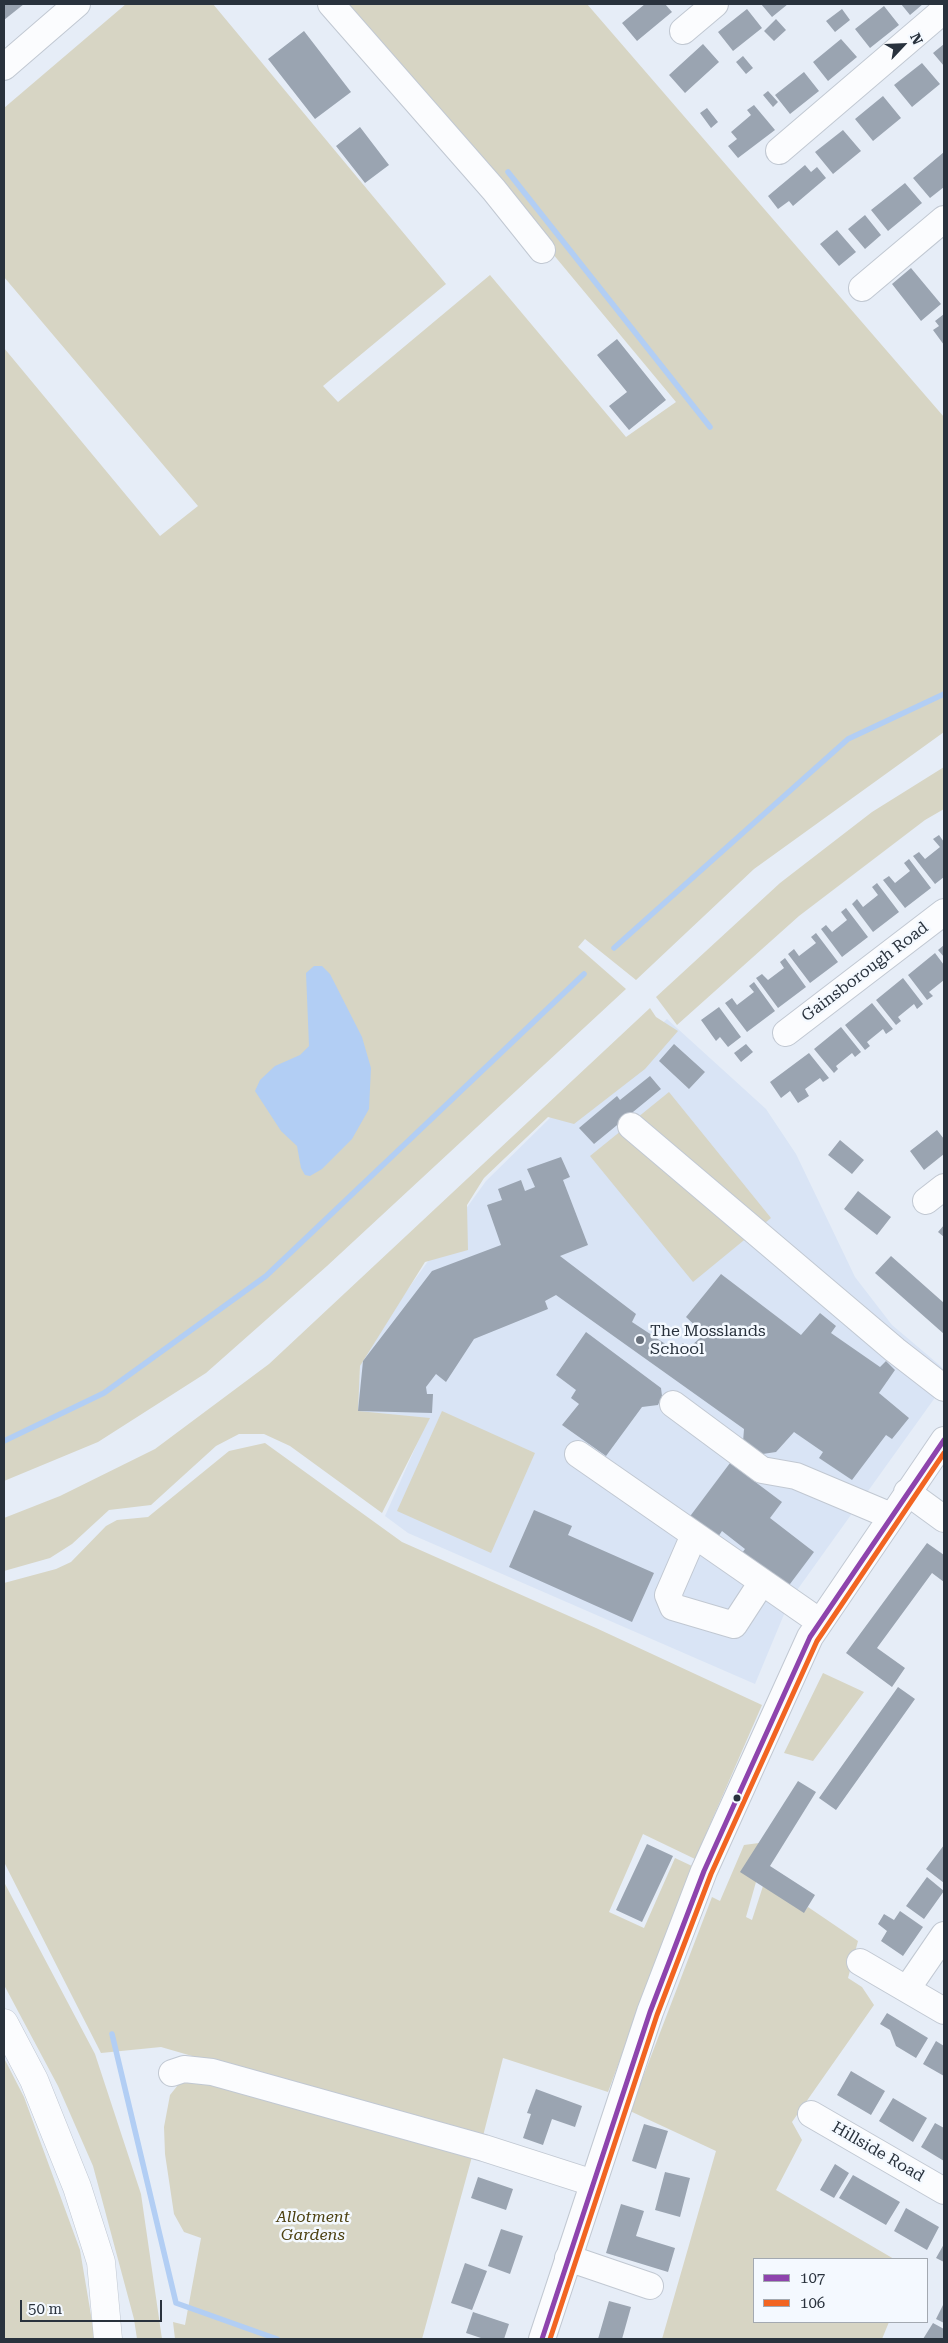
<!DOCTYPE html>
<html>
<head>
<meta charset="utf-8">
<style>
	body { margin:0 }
	#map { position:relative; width:948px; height:2343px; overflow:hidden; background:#e6edf7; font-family:"Roboto Serif",serif }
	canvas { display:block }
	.frame { position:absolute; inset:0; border:5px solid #29323d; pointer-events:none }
	.legend { position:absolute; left:753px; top:2258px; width:175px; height:65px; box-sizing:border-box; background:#f4f9ff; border:1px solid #a3a9b1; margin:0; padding:6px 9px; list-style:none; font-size:15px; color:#29323d }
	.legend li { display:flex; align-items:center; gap:10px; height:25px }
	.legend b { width:25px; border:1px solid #a3a9b1 }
	.north { position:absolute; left:878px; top:20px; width:50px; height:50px; -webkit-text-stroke:4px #f4f9ff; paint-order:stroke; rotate:65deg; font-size:14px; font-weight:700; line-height:20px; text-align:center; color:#29323d }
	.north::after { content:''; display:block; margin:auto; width:18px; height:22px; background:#29323d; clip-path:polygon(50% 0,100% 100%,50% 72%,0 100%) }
	.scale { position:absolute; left:20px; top:2300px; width:142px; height:22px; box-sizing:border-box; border:2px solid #29323d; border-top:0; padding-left:6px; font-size:15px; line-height:18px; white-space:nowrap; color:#29323d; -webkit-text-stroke:4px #f4f9ff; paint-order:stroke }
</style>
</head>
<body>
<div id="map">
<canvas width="948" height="2343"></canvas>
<div class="frame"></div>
<ul class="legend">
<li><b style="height:6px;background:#8e44ad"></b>107</li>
<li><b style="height:6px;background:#f26522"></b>106</li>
</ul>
<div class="north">N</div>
<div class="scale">50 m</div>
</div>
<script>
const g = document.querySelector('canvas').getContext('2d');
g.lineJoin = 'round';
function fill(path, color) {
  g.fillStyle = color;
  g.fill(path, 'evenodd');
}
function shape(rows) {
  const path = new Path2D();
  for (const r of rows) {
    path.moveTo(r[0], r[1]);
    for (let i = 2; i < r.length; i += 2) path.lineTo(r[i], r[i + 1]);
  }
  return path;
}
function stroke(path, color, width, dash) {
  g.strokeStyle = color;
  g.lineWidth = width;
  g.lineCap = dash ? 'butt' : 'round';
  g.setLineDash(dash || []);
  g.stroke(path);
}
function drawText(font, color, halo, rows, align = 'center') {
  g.font = font + ' "Roboto Serif",serif';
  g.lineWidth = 5;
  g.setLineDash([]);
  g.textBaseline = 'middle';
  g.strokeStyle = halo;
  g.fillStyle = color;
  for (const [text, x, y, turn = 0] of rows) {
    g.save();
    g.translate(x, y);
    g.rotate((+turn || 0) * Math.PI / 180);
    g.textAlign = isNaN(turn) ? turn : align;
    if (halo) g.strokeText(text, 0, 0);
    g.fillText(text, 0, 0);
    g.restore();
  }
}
fill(shape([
	[667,1019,766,1109,796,1154,855,1277,892,1325,944,1369,944,1385,790,1600,755,1684,408,1533,385,1516,428,1419,357,1414,361,1354,486,1181,556,1112,563,1116]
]), '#d9e4f5');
fill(shape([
	[126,4,213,4,446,284,323,386,338,402,490,275,626,437,676,402,345,4,587,4,944,417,944,732,754,869,636,980,585,939,578,947,626,989,327,1266,206,1373,98,1442,4,1481,4,348,160,536,198,506,4,277,4,108],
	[944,767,944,809,925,820,799,916,677,1025,656,997,780,883,872,812],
	[650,1008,656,1017,678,1031,645,1069,574,1124,548,1117,484,1178,467,1205,468,1250,425,1262,360,1366,358,1411,430,1418,382,1513,290,1446,264,1434,239,1434,216,1446,151,1505,109,1510,72,1544,50,1558,4,1571,4,1518,60,1496,155,1449,269,1364],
	[669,1092,771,1218,693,1282,590,1156],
	[442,1411,535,1453,491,1553,397,1511],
	[265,1443,402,1542,596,1628,762,1705,695,1859,643,1834,609,1912,644,1928,675,1858,692,1866,608,2092,503,2058,482,2140,161,2047,101,2053,4,1862,4,1583,56,1569,71,1562,106,1526,117,1520,148,1517,229,1451],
	[823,1673,864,1692,813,1761,784,1753],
	[759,1843,756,1882,746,1917,752,1920,763,1886,804,1912,808,1907,858,1941,848,1978,862,1987,874,2005,792,2122,802,2140,776,2190,894,2259,754,2259,754,2322,889,2322,882,2339,662,2339,716,2151,630,2111,712,1897,720,1901,744,1845],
	[4,1882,95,2054,141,2194,162,2339,137,2339,134,2319,93,2166,58,2086,4,1985],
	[4,2058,24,2097,80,2250,95,2339,4,2339],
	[194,2076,473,2153,422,2339,175,2339,173,2322,185,2325,201,2238,184,2232,174,2214,165,2154,164,2127,170,2095,182,2080]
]), '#d7d5c4');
fill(shape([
	[314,966,322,966,330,974,362,1037,371,1068,369,1109,352,1139,322,1169,310,1176,305,1175,301,1168,297,1146,281,1131,255,1091,260,1080,275,1066,300,1055,309,1046,306,973]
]), '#b2cef4');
stroke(shape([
	[508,172,710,427],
	[614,948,848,739,944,694],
	[4,1441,104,1393,266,1276,584,974],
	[112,2034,176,2303,277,2339]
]), '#b2cef4', 5.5);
fill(shape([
	[4,4,24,4,4,20],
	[645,4,665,4,672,12,637,41,622,23],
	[761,4,788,4,772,17],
	[901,4,923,4,910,15],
	[884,6,899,25,870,48,855,29],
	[747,9,762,28,733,51,718,32],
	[842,9,850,20,835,32,826,21],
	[776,19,786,30,774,41,764,31],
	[304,31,351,92,315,119,268,59],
	[841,39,857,57,828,81,813,62],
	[703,44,719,62,685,93,669,75],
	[944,44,944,66,933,53],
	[743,56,753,68,746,74,736,62],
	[922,63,940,84,912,107,894,85],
	[804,72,819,91,790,114,775,95],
	[768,91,778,102,773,107,763,95],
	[883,96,901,118,873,141,855,119],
	[754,105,775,130,738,158,728,146,737,139,731,132,751,115,747,110],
	[707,108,718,122,711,128,700,113],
	[360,127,389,165,365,183,336,146],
	[843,130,861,151,833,174,815,152],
	[944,152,944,187,930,198,913,178],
	[805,165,811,172,817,167,826,178,793,206,789,201,778,209,768,196],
	[905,183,922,203,888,231,871,210],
	[865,215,881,235,865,249,848,229],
	[837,230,856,252,839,266,820,244],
	[911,268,941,304,921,321,892,284],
	[944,314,944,345,933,330,939,326,935,321],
	[617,339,666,400,629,430,609,406,627,392,597,355],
	[939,835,944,842,944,877,935,884,913,856,919,852,925,859,940,847,933,839],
	[909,859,931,888,905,908,883,880,889,876,895,883,910,871,904,863],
	[877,883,899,912,873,932,852,904,857,899,863,907,878,895,872,887],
	[846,908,868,937,842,957,821,929,826,925,832,932,847,920,841,912],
	[816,933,838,962,810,983,788,954,794,949,799,956,816,943,811,937],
	[944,945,944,957,938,950],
	[935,953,944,965,944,980,929,992,933,996,927,1000,908,975],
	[785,958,806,987,778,1008,756,978,762,974,768,980,784,968,780,962],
	[903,978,923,1004,917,1009,914,1004,898,1017,901,1021,896,1025,876,1000],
	[754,982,775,1011,747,1032,725,1003,732,998,737,1005,754,992,749,986],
	[872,1003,893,1029,886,1034,883,1029,867,1042,870,1046,865,1050,845,1025],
	[719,1007,741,1037,728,1047,720,1037,716,1041,701,1020],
	[841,1027,861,1052,855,1057,852,1053,836,1066,838,1069,834,1073,814,1049],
	[674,1044,705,1072,689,1089,659,1061],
	[746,1044,753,1052,741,1062,734,1053],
	[809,1053,829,1078,823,1082,820,1078,805,1089,809,1096,798,1103,790,1091,781,1098,770,1082],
	[650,1076,661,1089,594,1144,579,1128,617,1096,620,1100],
	[937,1130,944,1139,944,1154,924,1170,910,1151],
	[840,1140,864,1160,852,1174,828,1155],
	[561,1157,570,1177,563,1180,588,1245,560,1256,636,1314,632,1322,676,1351,683,1343,689,1348,704,1334,686,1317,721,1274,801,1335,820,1313,836,1326,831,1333,880,1367,886,1361,895,1370,879,1393,909,1418,892,1439,886,1435,852,1480,819,1458,823,1452,794,1432,776,1452,756,1455,743,1442,744,1429,556,1295,545,1301,548,1309,474,1339,446,1382,436,1374,426,1387,427,1394,433,1394,432,1413,358,1411,363,1361,432,1271,501,1245,487,1205,502,1200,498,1189,521,1180,525,1191,535,1187,527,1169],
	[858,1191,891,1217,877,1235,844,1209],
	[944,1225,944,1237,938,1232],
	[891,1256,944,1303,944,1334,875,1273],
	[586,1332,661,1388,662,1396,658,1405,642,1407,606,1456,562,1425,579,1404,571,1398,576,1390,556,1375],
	[730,1463,782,1502,770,1518,814,1552,787,1588,742,1553,745,1549,722,1531,716,1540,688,1519],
	[534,1510,572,1526,568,1535,654,1573,632,1622,509,1567],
	[927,1543,944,1555,944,1582,932,1573,877,1648,905,1668,892,1687,846,1653],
	[898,1687,915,1699,836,1810,819,1798],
	[798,1781,816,1792,770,1866,815,1895,804,1913,740,1872],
	[647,1844,673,1856,642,1922,616,1910],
	[944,1845,944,1883,926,1869],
	[927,1877,944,1891,924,1919,906,1906],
	[900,1911,923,1927,903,1956,881,1941,887,1931,878,1924,884,1914,894,1920],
	[887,2013,928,2038,916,2058,896,2046,890,2030,880,2024],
	[936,2041,944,2046,944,2076,923,2064],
	[851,2071,885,2091,871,2115,837,2095],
	[536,2089,582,2106,575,2127,552,2119,543,2145,523,2138,531,2114,527,2113],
	[893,2098,927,2118,913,2142,879,2121],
	[935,2123,944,2128,944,2161,921,2147],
	[644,2124,668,2131,656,2169,632,2161],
	[835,2164,849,2173,834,2198,820,2190],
	[665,2172,690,2178,680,2217,655,2210],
	[853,2175,900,2202,886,2225,839,2198],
	[478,2177,513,2189,506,2210,471,2198],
	[621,2204,644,2211,636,2236,675,2248,668,2272,606,2253],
	[906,2208,939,2227,927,2250,894,2231],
	[501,2229,523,2236,510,2274,488,2266],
	[944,2244,944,2262,936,2258],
	[465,2263,487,2271,472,2310,451,2303],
	[609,2301,631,2307,622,2339,598,2339],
	[944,2303,944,2323,936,2319],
	[473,2312,509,2324,504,2339,484,2339,466,2333],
	[933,2323,944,2329,944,2339,923,2339]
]), '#9aa4b1');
const minor = shape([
	[331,4,494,190,542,250],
	[683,31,715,4],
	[4,67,77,4],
	[779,151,944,10],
	[862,288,944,219],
	[786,1033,944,912],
	[631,1126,895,1350,944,1388],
	[926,1201,944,1187],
	[673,1404,762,1470,796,1476,891,1516],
	[578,1454,820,1622],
	[907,1492,944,1519],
	[694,1535,668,1595,673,1607,734,1625,762,1582],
	[860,1962,944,2011],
	[907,1989,944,1935],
	[172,2073,184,2069,212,2072,484,2148,593,2183],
	[811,2114,944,2191],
	[568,2258,650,2286],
	[542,2339,650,2012,704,1871,810,1637,944,1440]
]);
const highway = shape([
	[4,2023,34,2080,77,2187,101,2262,108,2339]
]);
stroke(minor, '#c1c8d2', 28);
stroke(highway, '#c1c8d2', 29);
stroke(minor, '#fbfcfe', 26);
stroke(highway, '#fbfcfe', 28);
stroke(shape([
	[542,2339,650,2012,704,1871,810,1637,944,1440]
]), '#8e44ad', 5);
stroke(shape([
	[550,2339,657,2015,711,1874,817,1641,944,1453]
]), '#f26522', 5);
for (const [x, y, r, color] of [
	[640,1340,5,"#6b737e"],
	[737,1798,4.5,"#29323d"]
]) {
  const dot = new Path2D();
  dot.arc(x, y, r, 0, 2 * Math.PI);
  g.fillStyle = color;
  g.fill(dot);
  stroke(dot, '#f4f9ff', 2);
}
drawText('16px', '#29323d', '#f4f9ff', [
	["Gainsborough Road",865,972,-37],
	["Hillside Road",878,2152,30]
]);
drawText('16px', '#29323d', '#f4f9ff', [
	["The Mosslands",650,1331],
	["School",650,1349]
], 'left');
drawText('italic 16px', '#4d4111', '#f4f9ff', [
	["Allotment",313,2217],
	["Gardens",313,2235]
]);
</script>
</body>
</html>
